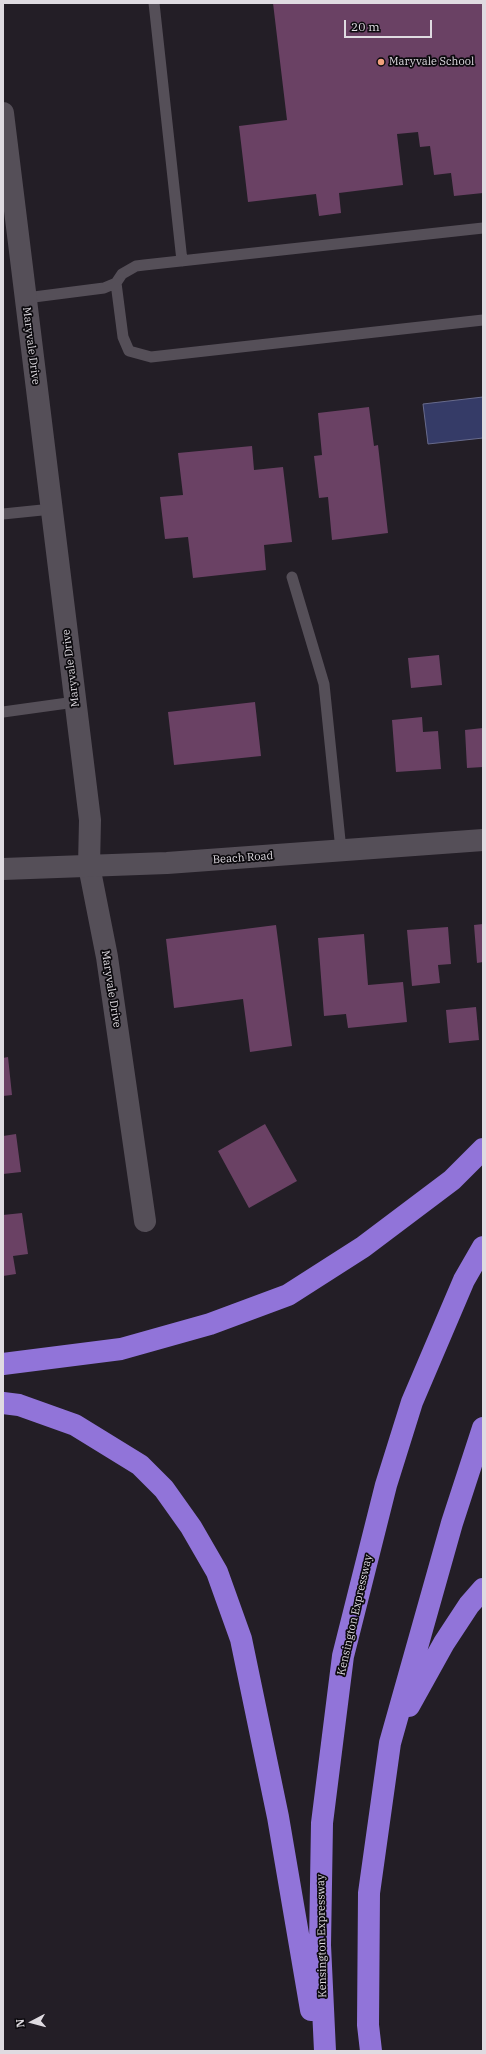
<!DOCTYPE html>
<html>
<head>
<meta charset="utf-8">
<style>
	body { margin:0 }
	#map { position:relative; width:486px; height:2054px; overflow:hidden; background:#231e26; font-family:"IBM Plex Serif",serif }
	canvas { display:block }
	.frame { position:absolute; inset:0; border:4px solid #dfdbe1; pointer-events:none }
	.north { position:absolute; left:12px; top:2002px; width:40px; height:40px; -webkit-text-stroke:3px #0b090d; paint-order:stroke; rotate:264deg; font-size:11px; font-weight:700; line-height:16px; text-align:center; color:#dfdbe1 }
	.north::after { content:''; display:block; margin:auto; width:14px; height:18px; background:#dfdbe1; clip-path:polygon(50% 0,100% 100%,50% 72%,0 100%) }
	.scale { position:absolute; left:344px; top:20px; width:88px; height:18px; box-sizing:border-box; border:2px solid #dfdbe1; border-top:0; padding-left:5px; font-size:12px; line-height:14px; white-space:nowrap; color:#dfdbe1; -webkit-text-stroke:3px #0b090d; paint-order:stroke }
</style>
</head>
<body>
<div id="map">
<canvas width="486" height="2054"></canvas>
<div class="frame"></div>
<div class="north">N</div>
<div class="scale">20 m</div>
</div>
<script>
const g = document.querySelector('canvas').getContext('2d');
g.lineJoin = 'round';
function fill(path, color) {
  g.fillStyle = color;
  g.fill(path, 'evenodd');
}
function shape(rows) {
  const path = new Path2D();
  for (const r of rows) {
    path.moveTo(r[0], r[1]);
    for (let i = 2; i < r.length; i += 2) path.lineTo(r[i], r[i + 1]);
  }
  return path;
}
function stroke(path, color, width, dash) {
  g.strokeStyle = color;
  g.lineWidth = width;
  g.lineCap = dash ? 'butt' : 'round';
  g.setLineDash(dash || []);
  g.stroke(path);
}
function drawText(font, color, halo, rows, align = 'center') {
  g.font = font + ' "IBM Plex Serif",serif';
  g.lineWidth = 3.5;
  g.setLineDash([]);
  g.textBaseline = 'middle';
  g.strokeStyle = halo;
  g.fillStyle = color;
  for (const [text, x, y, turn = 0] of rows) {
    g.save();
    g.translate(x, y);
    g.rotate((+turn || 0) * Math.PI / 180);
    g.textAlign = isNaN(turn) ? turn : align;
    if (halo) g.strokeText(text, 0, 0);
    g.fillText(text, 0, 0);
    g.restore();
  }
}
const water = shape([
	[483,397,483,438,428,444,423,404,483,397]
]);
fill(water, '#353b67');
stroke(water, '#686b8c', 1);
fill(shape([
	[273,3,483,3,483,193,454,196,451,173,434,175,430,146,420,147,418,132,397,134,403,185,339,193,341,213,319,216,316,194,248,202,239,126,287,120],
	[369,407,374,446,378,445,388,533,332,540,328,497,319,498,314,456,322,455,318,413],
	[252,446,254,470,283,467,292,542,264,545,266,570,193,578,188,537,165,539,160,497,183,495,178,453],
	[439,655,442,685,411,688,408,658],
	[255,702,261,756,174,765,168,712],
	[422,717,423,732,438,731,441,769,396,772,392,720],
	[483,728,483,767,467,768,465,730],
	[483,924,483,962,477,963,474,925],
	[276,925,292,1046,250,1052,243,999,174,1008,166,939],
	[448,927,451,964,438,965,440,983,412,986,407,930],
	[364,934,368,985,403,982,407,1022,348,1028,346,1014,324,1016,318,938],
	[476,1007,479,1040,449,1043,446,1010],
	[8,1057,12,1095,3,1096,3,1058],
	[265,1124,297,1181,249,1208,218,1151],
	[16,1134,21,1172,3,1174,3,1136],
	[22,1213,28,1254,13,1256,16,1274,3,1276,3,1215]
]), '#6a4164');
stroke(shape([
	[154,3,182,261],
	[116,283,123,337,129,351,151,357,483,320],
	[26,298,104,288,116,283,122,274,136,266,144,265,483,228],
	[3,514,52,509],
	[292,577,324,684,341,850],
	[3,712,75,702]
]), '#554f58', 11);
stroke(shape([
	[89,866,107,957,145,1221]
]), '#554f58', 22);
stroke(shape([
	[3,113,90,820,89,866],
	[3,869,167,863,483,840]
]), '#554f58', 22);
stroke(shape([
	[3,1364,121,1349,210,1324,288,1295,363,1247,452,1180,483,1149],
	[3,1403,19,1405,75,1425,140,1465,164,1489,191,1527,217,1572,241,1639,278,1817,311,2010],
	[409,1706,444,1643,469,1605,483,1589],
	[325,2051,320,1945,322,1823,343,1656,386,1485,412,1402,464,1280,483,1247],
	[371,2051,368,2025,369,1893,390,1743,452,1523,483,1428]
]), '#9174d9', 22);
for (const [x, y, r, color] of [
	[381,62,4,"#f1a17c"]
]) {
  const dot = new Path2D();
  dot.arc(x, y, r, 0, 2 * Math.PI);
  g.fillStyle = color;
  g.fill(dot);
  stroke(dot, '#0b090d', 1.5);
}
drawText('11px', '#dfdbe1', '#0b090d', [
	["Maryvale School",389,62]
], 'left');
drawText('11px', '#dfdbe1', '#0b090d', [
	["Maryvale Drive",31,346,83],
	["Maryvale Drive",71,668,-97],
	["Beach Road",243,858,-4],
	["Maryvale Drive",111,989,81],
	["Kensington Expressway",355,1615,-77],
	["Kensington Expressway",322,1936,-91]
]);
</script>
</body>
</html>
